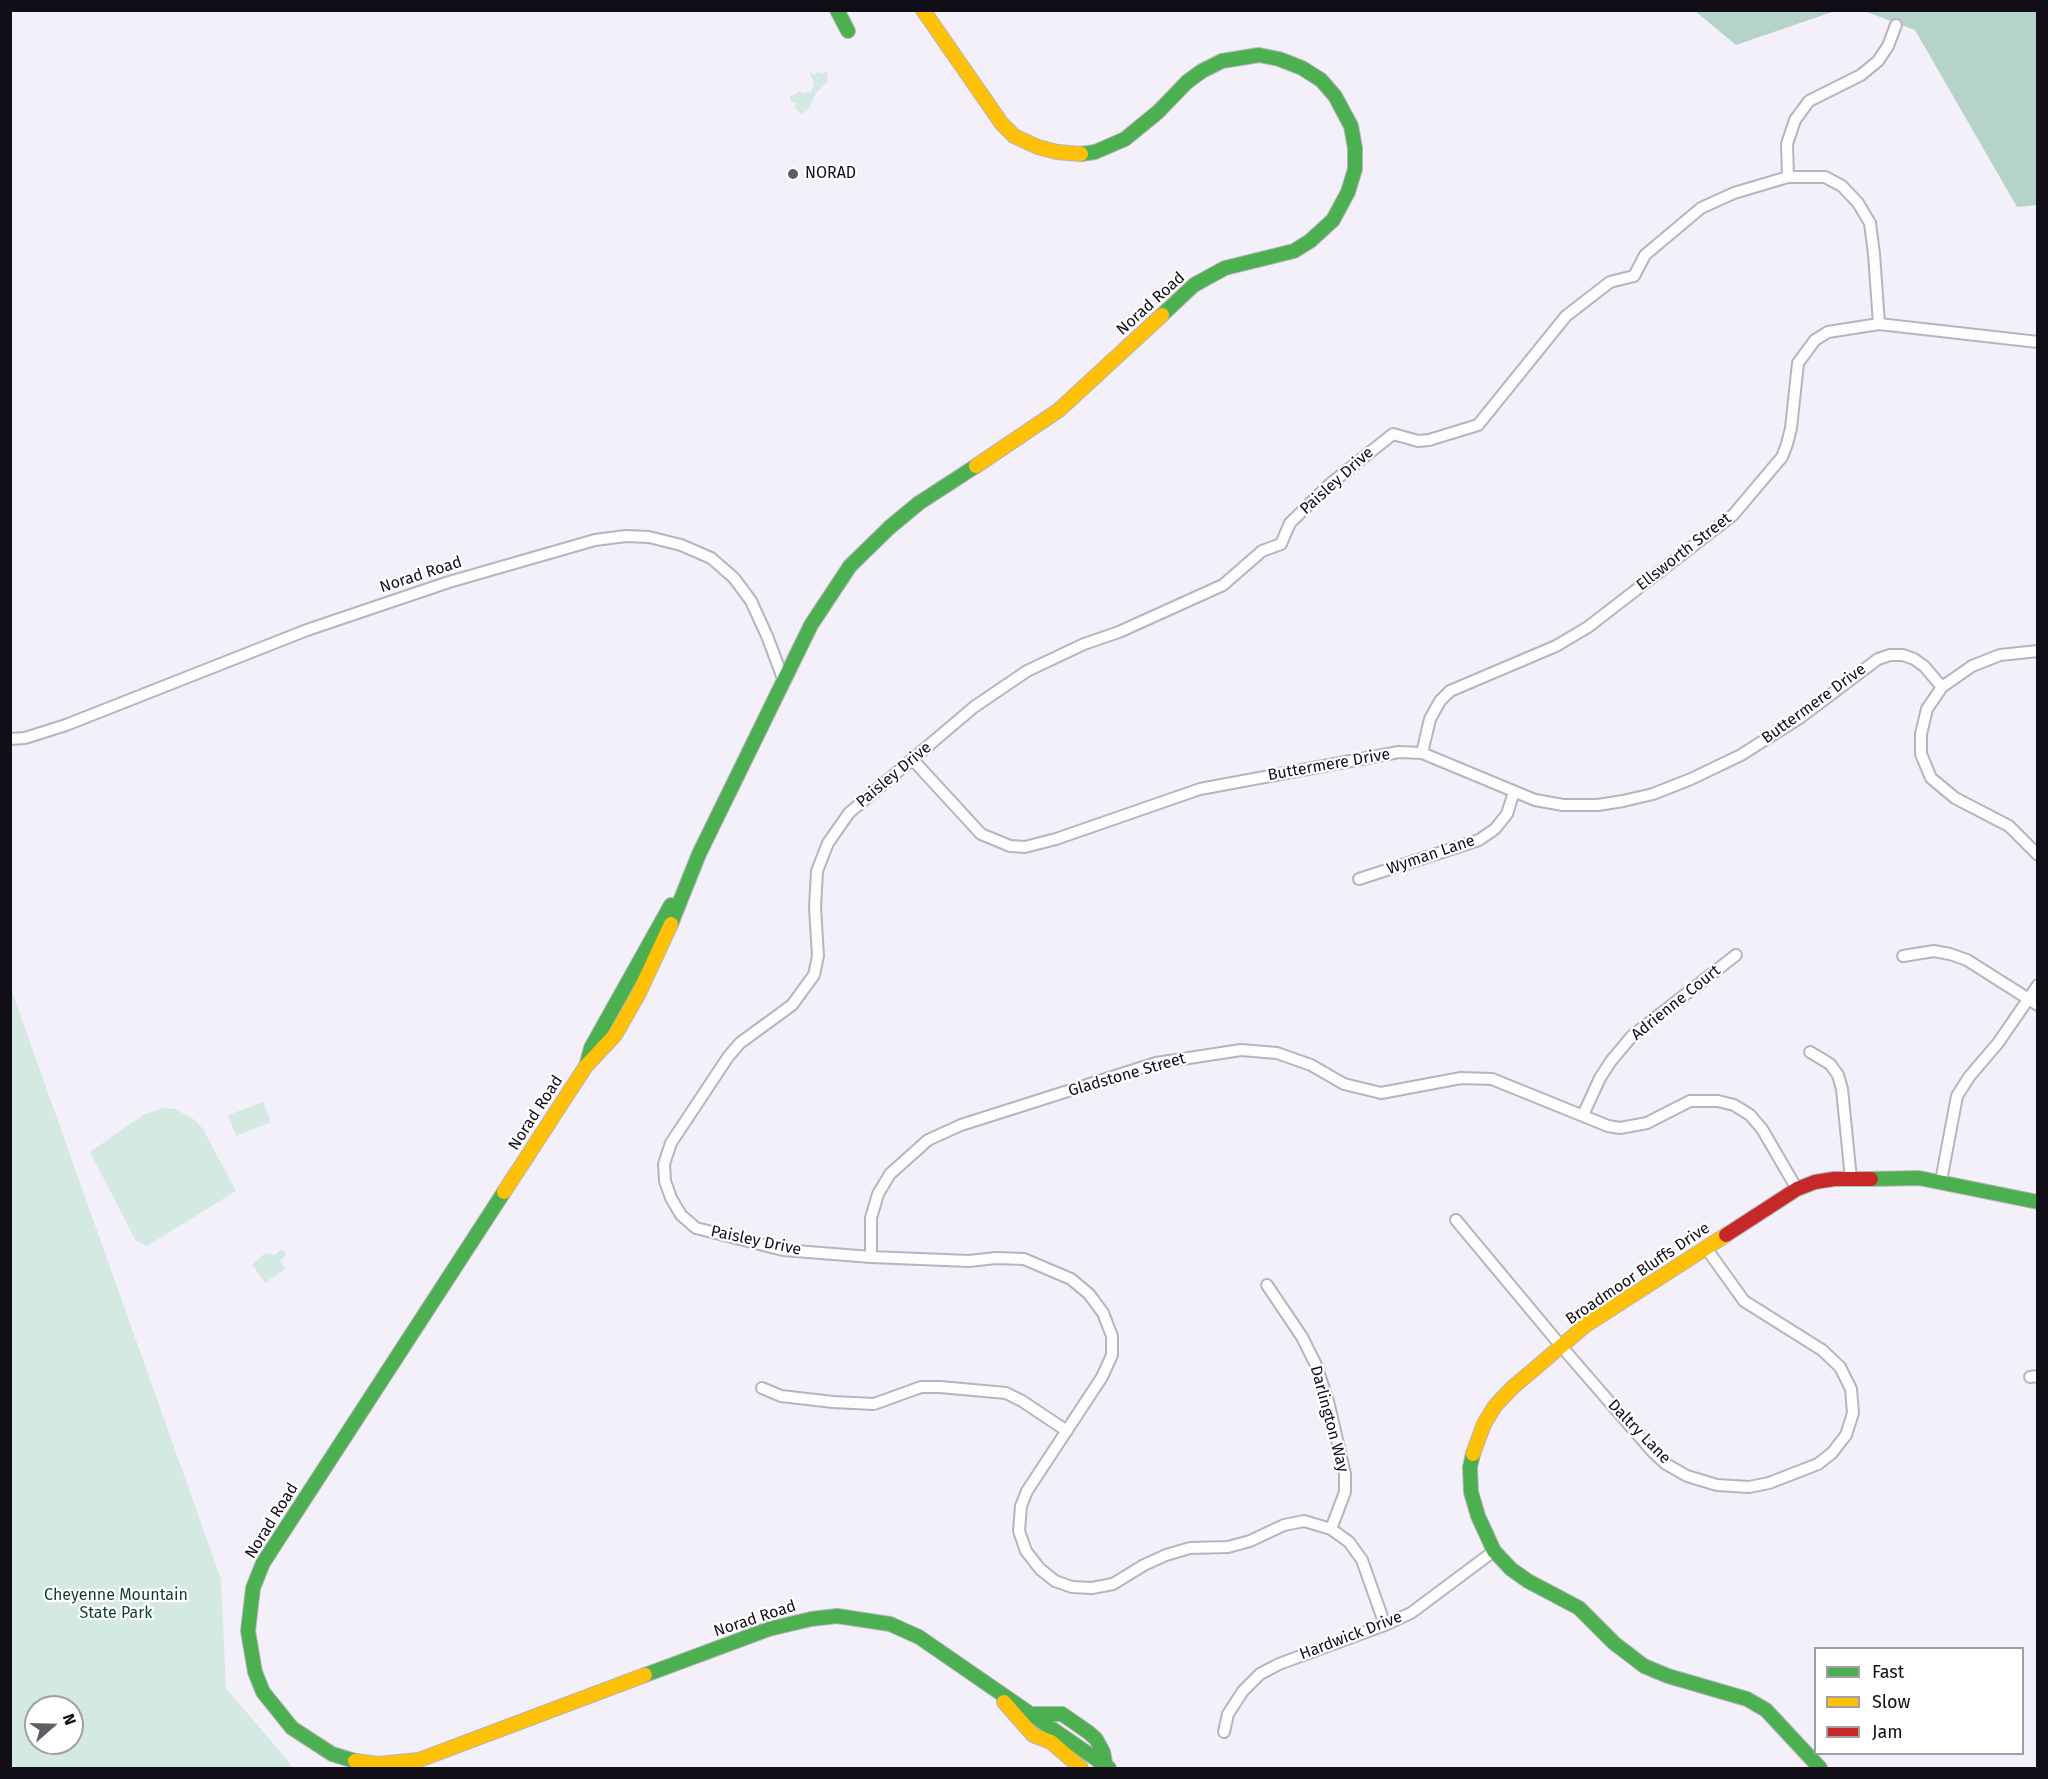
<!DOCTYPE html>
<html>
<head>
<meta charset="utf-8">
<style>
	body { margin:0 }
	#map { position:relative; width:2048px; height:1779px; overflow:hidden; background:#f4f0f9; font-family:"Fira Sans",sans-serif }
	canvas { display:block }
	.frame { position:absolute; inset:0; border:12px solid #120e18; pointer-events:none }
	.legend { position:absolute; left:1814px; top:1647px; width:210px; height:108px; box-sizing:border-box; background:#fff; border:2px solid #a09fa3; margin:0; padding:8px 10px; list-style:none; font-size:18px; color:#120e18 }
	.legend li { display:flex; align-items:center; gap:12px; height:30px }
	.legend b { width:30px; border:2px solid #a09fa3 }
	.north { position:absolute; left:24px; top:1695px; width:60px; height:60px; box-sizing:border-box; background:#fff; border:2px solid #a09fa3; border-radius:50%; rotate:70deg; font-size:16px; font-weight:700; line-height:24px; text-align:center; color:#120e18 }
	.north::after { content:''; display:block; margin:auto; width:21px; height:27px; background:#615d67; clip-path:polygon(50% 0,100% 100%,50% 72%,0 100%) }
</style>
</head>
<body>
<div id="map">
<canvas width="2048" height="1779"></canvas>
<div class="frame"></div>
<ul class="legend">
<li><b style="height:8px;background:#4caf50"></b>Fast</li>
<li><b style="height:8px;background:#ffc107"></b>Slow</li>
<li><b style="height:8px;background:#c62828"></b>Jam</li>
</ul>
<div class="north">N</div>
</div>
<script>
const g = document.querySelector('canvas').getContext('2d');
g.lineJoin = 'round';
function fill(path, color) {
  g.fillStyle = color;
  g.fill(path, 'evenodd');
}
function shape(rows) {
  const path = new Path2D();
  for (const r of rows) {
    path.moveTo(r[0], r[1]);
    for (let i = 2; i < r.length; i += 2) path.lineTo(r[i], r[i + 1]);
  }
  return path;
}
function stroke(path, color, width, dash) {
  g.strokeStyle = color;
  g.lineWidth = width;
  g.lineCap = dash ? 'butt' : 'round';
  g.setLineDash(dash || []);
  g.stroke(path);
}
function drawText(font, color, halo, rows, align = 'center') {
  g.font = font + ' "Fira Sans",sans-serif';
  g.lineWidth = 4.5;
  g.setLineDash([]);
  g.textBaseline = 'middle';
  g.strokeStyle = halo;
  g.fillStyle = color;
  for (const [text, x, y, turn = 0] of rows) {
    g.save();
    g.translate(x, y);
    g.rotate((+turn || 0) * Math.PI / 180);
    g.textAlign = isNaN(turn) ? turn : align;
    if (halo) g.strokeText(text, 0, 0);
    g.fillText(text, 0, 0);
    g.restore();
  }
}
fill(shape([
	[819,71,822,74,826,71,827,72,828,82,816,93,808,110,801,114,794,107,796,103,791,102,790,97,800,91,803,93,811,92,814,82,810,75,810,72,814,75],
	[10,986,221,1579,226,1688,294,1768,11,1768],
	[36,1707,72,1707,72,1743,36,1743],
	[263,1102,271,1122,236,1136,228,1115],
	[163,1108,175,1109,195,1120,203,1129,236,1191,147,1246,136,1241,90,1152,143,1115],
	[281,1249,287,1254,280,1261,285,1269,265,1283,252,1265,265,1253,275,1255]
]), '#d5e9e3');
fill(shape([
	[1695,11,1835,11,1736,45],
	[1864,11,2037,11,2037,205,2017,207,1915,30]
]), '#b5d3c9');
const street = shape([
	[1788,177,1787,144,1795,120,1809,101,1861,75,1878,61,1888,46,1896,25],
	[2038,651,2000,655,1972,666,1942,687,1927,709,1921,734,1921,754,1931,778,1955,798,2009,826,2038,855],
	[10,739,25,738,66,725,307,630,449,582,595,540,626,536,649,537,681,545,711,558,734,578,751,601,767,636,784,681],
	[1422,753,1430,719,1440,701,1450,691,1556,646,1588,627,1733,515,1782,457,1787,444,1791,428,1798,363,1815,340,1828,332,1879,324,2038,342],
	[913,760,981,834,1010,846,1025,847,1056,839,1200,789,1399,752,1422,753,1535,800,1563,805,1598,805,1623,801,1653,794,1691,779,1741,755,1801,717,1878,659,1890,655,1903,655,1914,659,1924,666,1942,687],
	[1359,879,1479,840,1495,829,1507,814,1514,792],
	[1903,956,1934,951,1950,954,1967,960,2038,1005],
	[1810,1052,1830,1064,1838,1075,1842,1089,1851,1179],
	[1583,1115,1600,1078,1611,1061,1632,1036,1736,955],
	[1941,1181,1957,1096,1969,1077,1998,1043,2038,985],
	[1456,1220,1561,1346,1652,1451,1666,1464,1687,1476,1717,1485,1749,1487,1769,1483,1818,1464,1832,1453,1846,1435,1853,1413,1851,1389,1840,1367,1822,1350,1744,1301,1706,1248],
	[871,1257,871,1218,878,1194,890,1174,928,1140,961,1125,1156,1063,1241,1050,1277,1053,1311,1065,1344,1084,1381,1093,1461,1078,1492,1079,1608,1126,1620,1128,1647,1123,1690,1101,1718,1101,1734,1105,1750,1115,1762,1129,1797,1189],
	[1267,1285,1302,1337,1316,1365,1328,1401,1345,1474,1345,1492,1331,1529],
	[2030,1377,2038,1376],
	[762,1388,781,1396,833,1402,874,1404,921,1387,940,1387,1006,1393,1022,1401,1067,1431],
	[1385,1625,1362,1560,1349,1542,1331,1529,1304,1521,1284,1525,1250,1541,1228,1547,1190,1548,1166,1555,1144,1565,1113,1584,1092,1588,1072,1587,1055,1581,1040,1569,1026,1551,1019,1531,1021,1506,1027,1491,1102,1377,1112,1355,1112,1336,1103,1313,1089,1294,1071,1279,1024,1259,996,1258,969,1261,871,1257,783,1250,696,1228,681,1215,671,1198,665,1181,664,1164,671,1143,728,1057,740,1043,792,1005,814,975,818,956,815,907,817,871,828,843,849,813,974,707,1027,671,1084,644,1119,632,1223,585,1262,551,1281,544,1290,523,1330,484,1393,434,1418,441,1429,440,1478,425,1566,316,1610,282,1634,276,1645,255,1701,208,1734,193,1788,177,1825,177,1842,186,1858,203,1870,223,1874,254,1879,324],
	[1224,1732,1228,1714,1243,1691,1260,1674,1279,1664,1385,1625,1411,1613,1494,1551]
]);
const fast = shape([
	[837,10,848,31],
	[1081,154,1095,152,1125,139,1158,112,1187,82,1202,71,1222,61,1259,55,1279,59,1302,68,1321,80,1335,96,1351,126,1355,148,1355,169,1348,192,1333,220,1310,241,1294,251,1225,268,1194,285,1162,315],
	[671,924,699,854,811,625,850,566,890,527,919,503,976,466],
	[587,1063,591,1048,671,905],
	[1871,1179,1919,1178,2038,1202],
	[1473,1454,1470,1467,1471,1492,1478,1516,1494,1551,1511,1569,1528,1581,1579,1608,1614,1643,1644,1666,1668,1676,1747,1699,1766,1710,1820,1768],
	[645,1675,769,1629,811,1619,837,1616,890,1624,919,1637,1109,1768],
	[1032,1714,1062,1714,1088,1732,1096,1739,1103,1752,1106,1767],
	[355,1761,332,1754,292,1728,263,1692,255,1672,248,1631,253,1588,263,1563,504,1192]
]);
const slow = shape([
	[923,10,1002,124,1014,136,1038,147,1057,152,1081,154],
	[976,466,1059,410,1162,315],
	[504,1192,586,1066,615,1035,639,993,671,924],
	[1473,1454,1484,1424,1495,1406,1512,1388,1586,1325,1726,1235],
	[1004,1702,1033,1735,1051,1742,1081,1768],
	[355,1761,378,1764,419,1760,645,1675]
]);
const jam = shape([
	[1726,1235,1797,1189,1815,1182,1834,1179,1871,1179]
]);
stroke(street, '#b8b4be', 14);
stroke(fast, '#b8b4be', 16);
stroke(slow, '#b8b4be', 16);
stroke(jam, '#b8b4be', 16);
stroke(street, '#fdfdfe', 10);
stroke(fast, '#4caf50', 14);
stroke(slow, '#ffc107', 14);
stroke(jam, '#c62828', 14);
for (const [x, y, r, color] of [
	[793,174,6,"#615d67"]
]) {
  const dot = new Path2D();
  dot.arc(x, y, r, 0, 2 * Math.PI);
  g.fillStyle = color;
  g.fill(dot);
  stroke(dot, '#fff', 2);
}
drawText('16px', '#120e18', '#fff', [
	["NORAD",805,174]
], 'left');
drawText('16px', '#120e18', '#fff', [
	["Norad Road",1151,304,-42],
	["Paisley Drive",1337,481,-42],
	["Ellsworth Street",1684,552,-38],
	["Norad Road",421,575,-18],
	["Buttermere Drive",1814,704,-36],
	["Buttermere Drive",1329,765,-10],
	["Paisley Drive",894,775,-40],
	["Wyman Lane",1431,855,-19],
	["Adrienne Court",1676,1003,-39],
	["Gladstone Street",1127,1075,-16],
	["Norad Road",536,1113,-57],
	["Paisley Drive",756,1241,12],
	["Broadmoor Bluffs Drive",1638,1274,-34],
	["Darlington Way",1329,1419,75],
	["Daltry Lane",1639,1432,46],
	["Norad Road",272,1521,-58],
	["Norad Road",755,1619,-18],
	["Hardwick Drive",1351,1636,-21]
]);
drawText('16px', '#0e3e2c', '#fff', [
	["Cheyenne Mountain",116,1596],
	["State Park",116,1614]
]);
</script>
</body>
</html>
